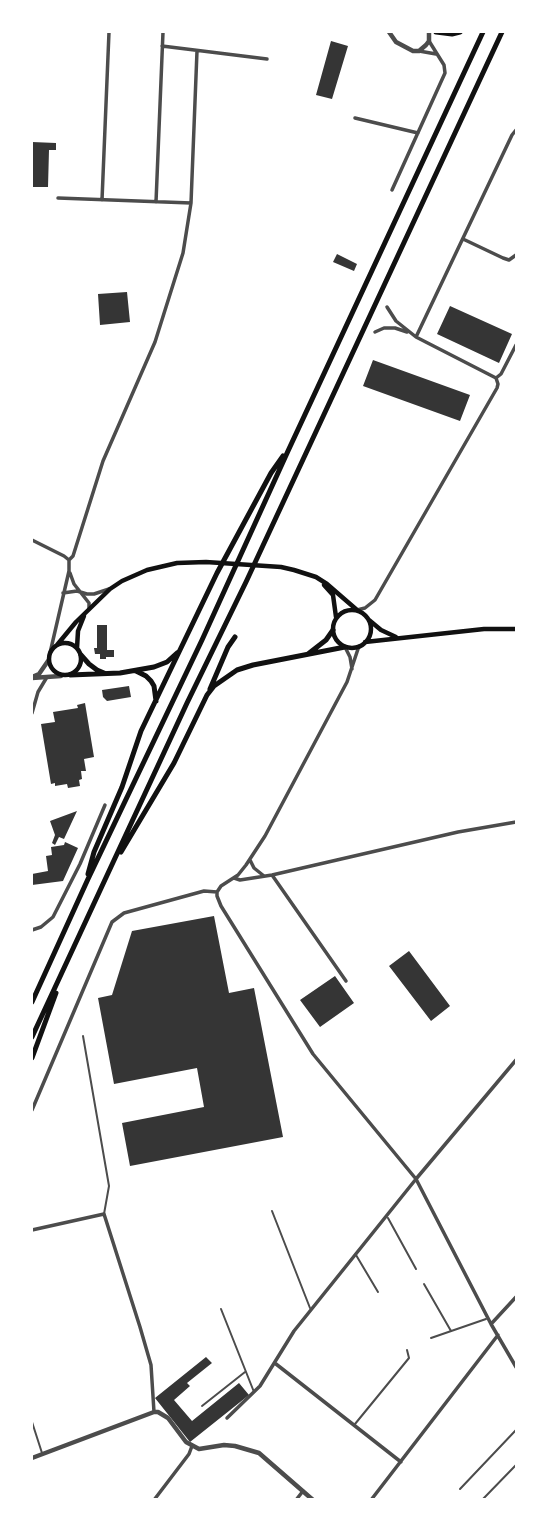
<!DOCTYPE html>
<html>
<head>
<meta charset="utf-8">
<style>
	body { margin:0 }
	#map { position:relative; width:548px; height:1531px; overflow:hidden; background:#fff; font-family:"Sofia Sans Condensed",sans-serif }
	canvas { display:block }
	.frame { position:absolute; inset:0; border:33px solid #fff; pointer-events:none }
</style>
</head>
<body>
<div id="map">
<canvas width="548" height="1531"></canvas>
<div class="frame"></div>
</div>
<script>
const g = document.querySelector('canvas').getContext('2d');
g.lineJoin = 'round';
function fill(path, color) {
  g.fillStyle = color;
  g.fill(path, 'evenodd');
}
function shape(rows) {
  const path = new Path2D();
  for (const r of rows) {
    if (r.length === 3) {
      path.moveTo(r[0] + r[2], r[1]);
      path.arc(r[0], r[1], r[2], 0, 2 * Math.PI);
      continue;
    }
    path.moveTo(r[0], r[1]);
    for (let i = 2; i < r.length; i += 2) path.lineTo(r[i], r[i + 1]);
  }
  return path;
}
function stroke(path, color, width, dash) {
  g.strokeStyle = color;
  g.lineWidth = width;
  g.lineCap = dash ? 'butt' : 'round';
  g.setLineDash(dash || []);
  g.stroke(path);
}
fill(shape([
	[331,41,348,46,332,99,316,95],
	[32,142,56,143,56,150,49,150,48,187,32,187],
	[337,254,357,264,354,271,333,262],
	[127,292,130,322,100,325,98,294],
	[450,306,512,334,499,363,437,334],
	[373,360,470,395,460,421,363,386],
	[97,625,107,625,107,650,114,650,114,657,106,657,106,659,100,659,100,654,95,654,94,648,97,648],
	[129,686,131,697,107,701,103,697,102,690],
	[85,703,94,757,84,759,86,771,81,771,82,779,79,780,80,786,68,788,67,784,55,786,55,783,51,784,41,724,55,722,53,712,78,708,77,705],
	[77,811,64,839,59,837,55,845,52,843,55,835,50,821],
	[65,842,78,848,63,881,32,885,32,874,48,871,46,856,52,855,51,847,64,845],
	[214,916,229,993,254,988,283,1137,130,1166,122,1123,204,1107,197,1068,114,1084,98,998,112,995,132,931],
	[409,951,450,1006,431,1021,389,966],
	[335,976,354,1003,320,1027,300,1000],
	[206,1357,212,1363,187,1383,190,1386,174,1400,192,1421,239,1383,249,1395,190,1442,155,1398]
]), '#353535');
stroke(shape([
	[83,1036,109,1186,104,1214],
	[272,1211,310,1308],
	[388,1218,416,1269],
	[356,1255,378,1292],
	[424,1284,451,1331],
	[221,1309,254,1392],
	[431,1338,486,1319],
	[202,1406,245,1372],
	[32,1422,42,1453],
	[355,1424,409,1358,407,1350],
	[460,1489,516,1430],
	[482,1500,516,1465]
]), '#4c4c4c', 2);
stroke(shape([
	[162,46,267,59],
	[419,51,436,54],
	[355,118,418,133],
	[392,190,445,73,444,65,429,41],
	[58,198,191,203],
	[102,200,109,32],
	[156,202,163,32],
	[463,239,503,258,509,260,516,255],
	[387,307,396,321,416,337,496,378],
	[375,332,384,328,395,328,407,332],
	[416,337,512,135,516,130],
	[496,378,501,374,516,345],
	[32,540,64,556,69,560],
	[70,573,74,584,89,603,89,609],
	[63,593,77,591,87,594,94,594,109,589],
	[357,610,365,608,375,600,497,388,498,384,496,378],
	[345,647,350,657,352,669],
	[50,653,69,571,69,560,73,556,103,461,155,342,183,253,191,203,197,51],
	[32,713,38,692,47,677],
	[250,860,254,868,264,876],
	[272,875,346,981],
	[234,878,240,880,272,875,458,832,516,822],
	[217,892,217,896,221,906,313,1054,416,1179,491,1324,516,1367],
	[217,892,221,886,238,875,246,865,265,836,347,682,359,646],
	[32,930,41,927,53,917,80,864,105,805],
	[32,1110,112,922,124,913,204,891,217,892],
	[32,1230,104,1214,140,1327,151,1365,154,1412],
	[492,1323,516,1297],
	[276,1364,401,1462],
	[227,1418,260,1386,294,1331,416,1179,516,1060],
	[154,1500,189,1454,192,1446],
	[296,1500,303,1491],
	[371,1500,498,1335]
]), '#4c4c4c', 3.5);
stroke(shape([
	[389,32,396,42,413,51,419,51,426,45,429,41,429,32],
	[32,677,39,674,48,661],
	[32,678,61,676],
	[32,1458,154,1412,158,1412,168,1418,186,1442,199,1449,224,1445,235,1446,259,1453,313,1500]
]), '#4c4c4c', 4.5);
stroke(shape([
	[324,585,333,595,336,617],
	[352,629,19],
	[369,620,381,630,396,637],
	[365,642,484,629,516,629],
	[65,659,16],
	[57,645,76,622,110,589,122,581,147,570,177,563,206,562,281,567,294,570,316,577,327,584,357,610],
	[77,648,78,631,84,616]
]), '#111', 4.5);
stroke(shape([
	[436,32,452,34,460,32],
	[308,654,326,640,333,630],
	[81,655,89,664,97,670,104,673],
	[136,671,146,676,151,681,154,686,156,701],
	[70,675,120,673,154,667,167,662,177,653],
	[210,689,228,647,235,637],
	[121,852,174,763,207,695,214,686,237,670,253,665,345,647],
	[88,874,94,852,122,787,141,731,217,573,271,473,283,456],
	[32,1002,88,879,202,640,288,451,483,32],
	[32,1037,187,703,246,582,502,32],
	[32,1058,56,993]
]), '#111', 5);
</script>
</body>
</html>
